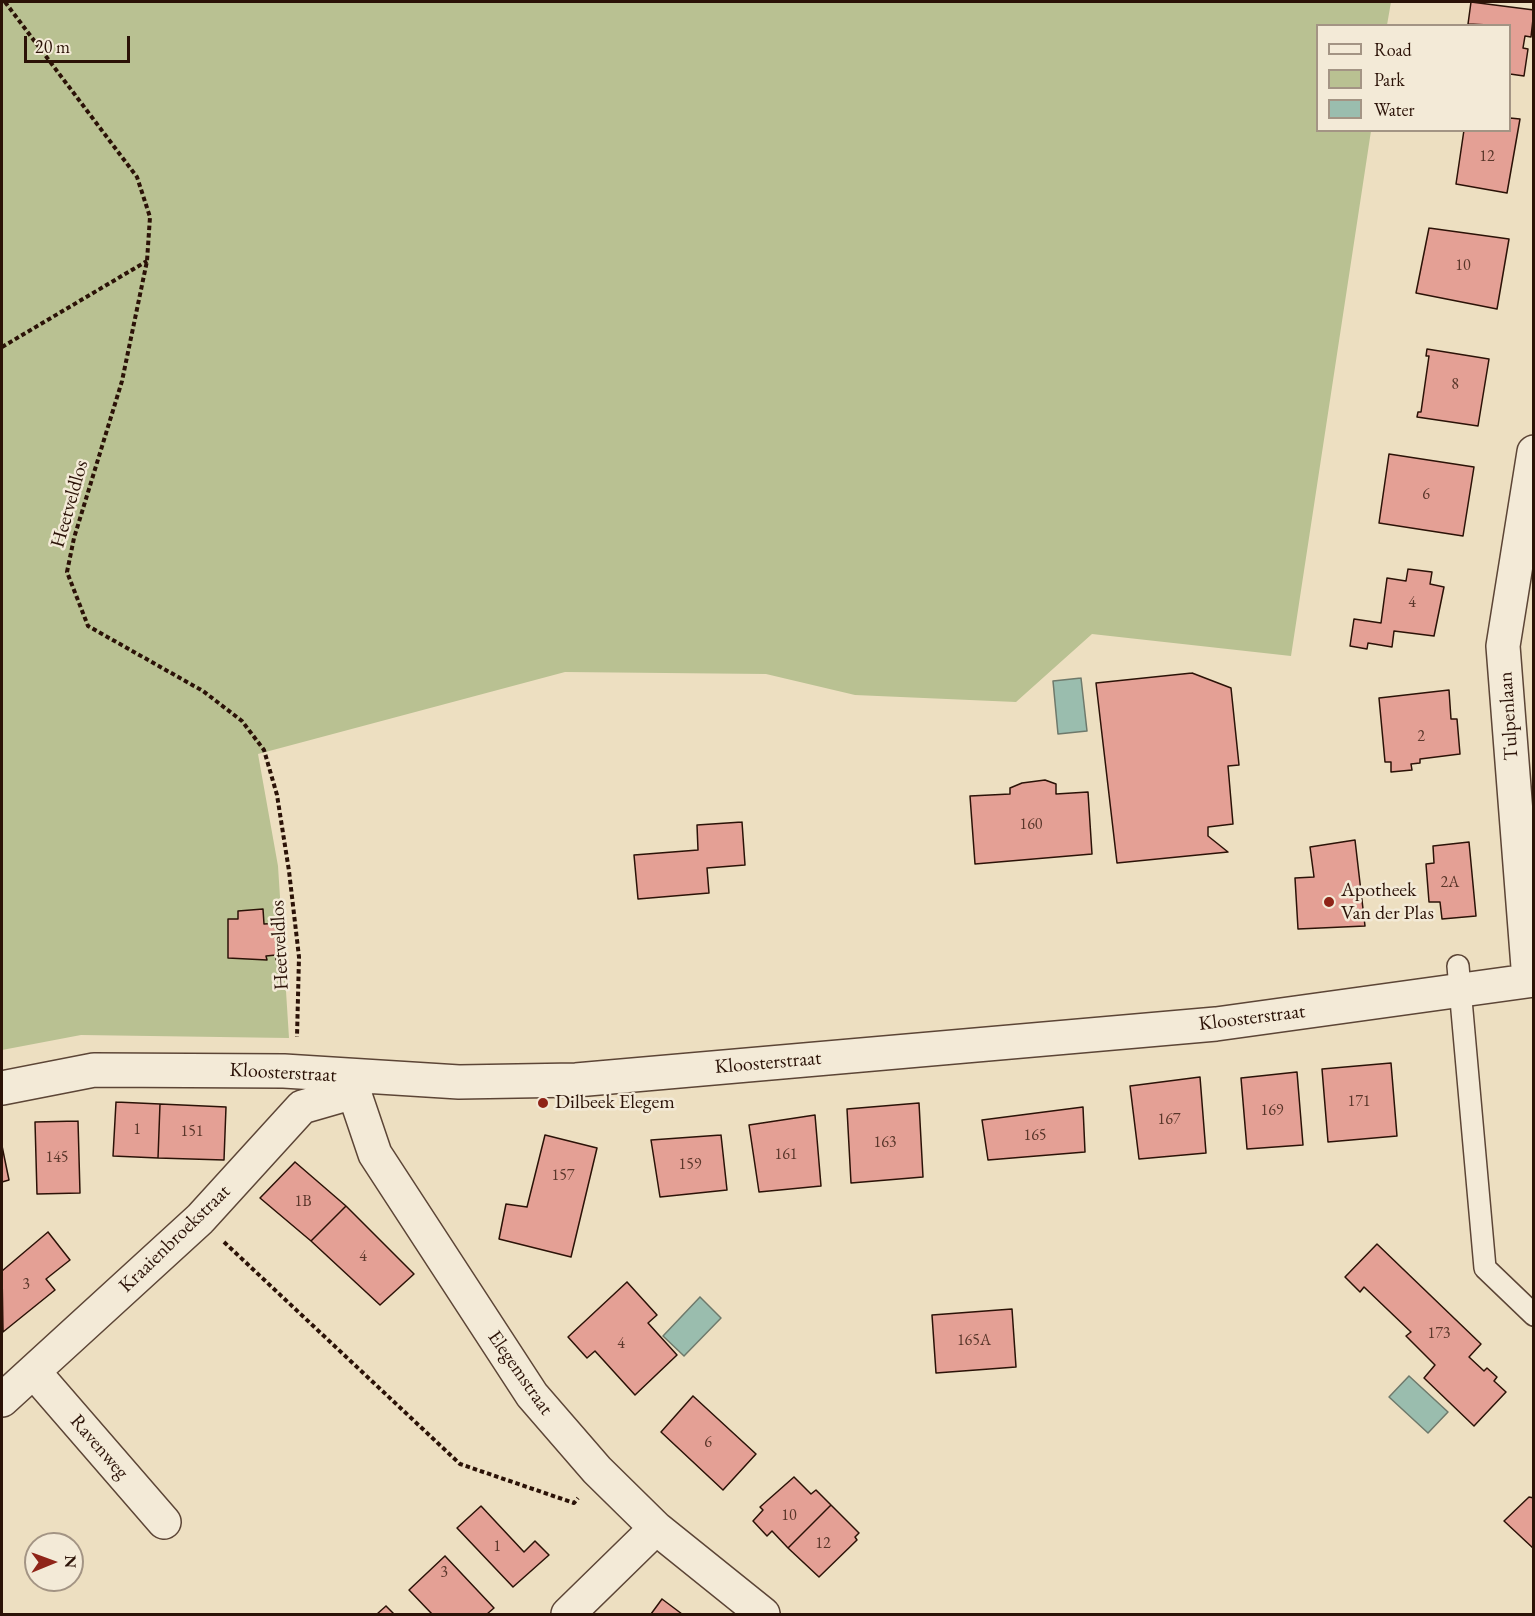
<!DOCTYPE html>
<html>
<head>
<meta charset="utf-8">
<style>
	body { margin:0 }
	#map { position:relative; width:1535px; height:1616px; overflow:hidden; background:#eddfc1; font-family:"EB Garamond",serif }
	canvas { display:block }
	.frame { position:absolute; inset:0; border:3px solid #2b1207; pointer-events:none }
	.legend { position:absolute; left:1316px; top:24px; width:195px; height:108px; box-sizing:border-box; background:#f3ead7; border:2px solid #a39484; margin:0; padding:8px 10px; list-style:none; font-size:18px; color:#2b1207 }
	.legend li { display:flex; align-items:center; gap:12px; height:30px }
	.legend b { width:30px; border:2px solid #a39484 }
	.north { position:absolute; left:24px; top:1532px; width:60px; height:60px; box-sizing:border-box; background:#f3ead7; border:2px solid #a39484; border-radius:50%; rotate:89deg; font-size:16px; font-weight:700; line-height:24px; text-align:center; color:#2b1207 }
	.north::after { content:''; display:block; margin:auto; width:21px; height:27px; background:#8f2418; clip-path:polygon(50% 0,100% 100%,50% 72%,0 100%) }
	.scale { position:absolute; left:24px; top:36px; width:106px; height:27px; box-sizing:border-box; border:3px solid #2b1207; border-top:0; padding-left:8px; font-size:18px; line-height:21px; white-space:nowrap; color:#2b1207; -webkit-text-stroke:4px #f3ead7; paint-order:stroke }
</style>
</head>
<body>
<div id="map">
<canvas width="1535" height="1616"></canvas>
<div class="frame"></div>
<ul class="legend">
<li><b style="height:8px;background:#f3ead7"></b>Road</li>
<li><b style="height:16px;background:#b9c192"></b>Park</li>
<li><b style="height:16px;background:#9abdae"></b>Water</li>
</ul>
<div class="north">N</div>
<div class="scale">20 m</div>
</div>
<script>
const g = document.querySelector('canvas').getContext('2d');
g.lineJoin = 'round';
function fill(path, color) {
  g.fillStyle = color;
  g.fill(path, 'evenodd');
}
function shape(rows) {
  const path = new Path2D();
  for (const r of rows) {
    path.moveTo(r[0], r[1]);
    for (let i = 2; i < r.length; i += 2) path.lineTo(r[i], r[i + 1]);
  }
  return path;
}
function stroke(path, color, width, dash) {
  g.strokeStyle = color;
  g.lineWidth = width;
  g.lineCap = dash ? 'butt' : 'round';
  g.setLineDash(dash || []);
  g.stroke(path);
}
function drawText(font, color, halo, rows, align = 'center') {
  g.font = font + ' "EB Garamond",serif';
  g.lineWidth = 5;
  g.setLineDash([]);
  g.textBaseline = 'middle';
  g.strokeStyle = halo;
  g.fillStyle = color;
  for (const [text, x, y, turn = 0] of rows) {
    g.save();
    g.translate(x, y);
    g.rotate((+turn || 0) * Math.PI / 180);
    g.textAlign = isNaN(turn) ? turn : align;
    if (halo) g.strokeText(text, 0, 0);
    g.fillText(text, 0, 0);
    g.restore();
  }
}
fill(shape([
	[2,2,1391,2,1387,25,1318,26,1318,130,1371,131,1291,656,1092,634,1016,702,855,695,766,674,565,672,258,754,278,866,289,1038,81,1035,2,1050]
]), '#b9c192');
const water = shape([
	[1081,678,1087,731,1058,734,1053,681,1081,678],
	[700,1297,721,1318,684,1356,663,1336,700,1297],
	[1409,1376,1448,1412,1428,1433,1389,1397,1409,1376]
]);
fill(water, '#9abdae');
stroke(water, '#6e796b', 1.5);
const building = shape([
	[1471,2,1534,10,1531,37,1525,36,1523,48,1528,49,1524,76,1510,74,1510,26,1468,24,1471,2],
	[1510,118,1520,119,1507,193,1456,184,1464,130,1510,130,1510,118],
	[1429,228,1509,239,1497,309,1416,293,1429,228],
	[1427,349,1489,359,1478,426,1417,417,1418,412,1421,412,1429,356,1426,356,1427,349],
	[1389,454,1474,467,1463,536,1379,523,1389,454],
	[1408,569,1432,572,1430,584,1444,587,1434,636,1394,631,1392,647,1368,643,1367,649,1350,646,1354,619,1381,623,1387,578,1406,581,1408,569],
	[1192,673,1231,688,1239,765,1228,766,1233,824,1208,827,1208,836,1228,852,1117,863,1096,683,1192,673],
	[1449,690,1451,719,1457,719,1460,754,1420,759,1420,763,1411,764,1412,770,1391,772,1391,762,1385,762,1379,698,1449,690],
	[1045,780,1056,784,1056,794,1088,792,1092,854,975,864,970,796,1010,794,1010,788,1022,783,1045,780],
	[742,822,745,865,707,868,709,893,638,899,634,855,698,850,697,825,742,822],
	[1355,840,1365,926,1298,929,1295,878,1314,877,1310,847,1355,840],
	[1469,842,1476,916,1442,919,1440,902,1429,902,1426,864,1434,863,1433,846,1469,842],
	[263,909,264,924,280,923,283,960,276,960,276,955,266,956,267,960,228,958,228,919,238,919,238,911,263,909],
	[1391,1063,1397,1136,1328,1142,1322,1069,1391,1063],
	[1297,1072,1303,1145,1247,1149,1241,1078,1297,1072],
	[1200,1077,1206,1153,1139,1159,1130,1086,1200,1077],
	[116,1102,160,1104,158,1158,113,1156,116,1102],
	[919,1103,923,1177,851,1183,847,1109,919,1103],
	[160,1104,226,1107,224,1160,158,1158,160,1104],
	[1083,1107,1085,1152,988,1160,982,1120,1083,1107],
	[815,1115,821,1186,759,1192,749,1125,815,1115],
	[78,1121,80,1193,37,1194,35,1122,78,1121],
	[545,1135,597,1148,571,1257,499,1239,506,1204,527,1207,545,1135],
	[721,1135,727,1190,660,1197,651,1140,721,1135],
	[2,1146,9,1180,2,1182,2,1146],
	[295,1162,346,1206,311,1241,260,1198,295,1162],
	[346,1206,414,1274,380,1305,311,1241,346,1206],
	[48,1232,70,1260,46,1279,55,1290,3,1332,2,1271,48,1232],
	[1377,1244,1481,1344,1469,1357,1484,1371,1487,1368,1497,1377,1494,1381,1506,1392,1474,1426,1424,1378,1435,1365,1406,1336,1411,1332,1364,1287,1360,1292,1345,1277,1377,1244],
	[627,1282,657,1315,648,1323,677,1355,635,1395,595,1351,587,1358,568,1337,627,1282],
	[1012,1309,1016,1367,936,1373,932,1315,1012,1309],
	[693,1396,756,1454,723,1490,661,1432,693,1396],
	[794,1477,811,1494,816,1490,831,1505,788,1548,772,1531,767,1536,753,1521,763,1510,760,1507,794,1477],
	[1529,1497,1534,1498,1534,1549,1504,1521,1529,1497],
	[831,1505,859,1533,855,1537,857,1540,819,1577,788,1548,831,1505],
	[481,1506,524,1552,535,1541,549,1555,513,1587,457,1528,481,1506],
	[445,1556,494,1608,487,1614,432,1614,409,1590,445,1556],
	[662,1599,682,1614,651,1614,662,1599],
	[386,1606,394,1614,377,1614,386,1606]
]);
fill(building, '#e4a095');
stroke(building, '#2b1207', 1.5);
const service = shape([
	[1458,966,1485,1268,1534,1315]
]);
const minor = shape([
	[1529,980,1503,646,1534,452],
	[358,1077,354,1092,375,1154,532,1395,597,1470,656,1528,763,1614],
	[2,1088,94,1070,284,1071,459,1082,576,1080,1216,1024,1534,980],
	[34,1372,164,1522],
	[2,1400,200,1219,302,1107,354,1092],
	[568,1614,656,1528]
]);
stroke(service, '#5c4536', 24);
stroke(minor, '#5c4536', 36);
stroke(shape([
	[5,2,137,177,150,217,147,261,122,381,74,538,67,572,88,626,203,691,242,721,264,750,277,795,289,871,299,957,297,1037],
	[2,347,147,261],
	[224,1242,460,1464,574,1503,578,1498]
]), '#2b1207', 4, [4.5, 3]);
stroke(service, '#f3ead7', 21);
stroke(minor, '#f3ead7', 33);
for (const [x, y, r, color] of [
	[1329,902,6,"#8f2418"],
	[543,1103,6,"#8f2418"]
]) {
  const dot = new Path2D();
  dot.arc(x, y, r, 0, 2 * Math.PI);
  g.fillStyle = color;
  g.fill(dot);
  stroke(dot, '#f3ead7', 2);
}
drawText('16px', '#59362a', null, [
	["12",1487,157],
	["10",1463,266],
	["8",1455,385],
	["6",1426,495],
	["4",1412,603],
	["2",1421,737],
	["160",1031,825],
	["2A",1450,883],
	["171",1359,1102],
	["169",1272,1111],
	["167",1169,1120],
	["1",137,1130],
	["151",192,1132],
	["165",1035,1136],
	["163",885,1143],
	["161",786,1155],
	["145",57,1158],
	["159",690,1165],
	["157",563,1176],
	["1B",303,1202],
	["4",363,1257],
	["3",26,1285],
	["173",1439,1334],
	["165A",974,1341],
	["4",621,1344],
	["6",708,1443],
	["10",789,1516],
	["12",823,1544],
	["1",497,1547],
	["3",444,1573]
]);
drawText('20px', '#2b1207', '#f3ead7', [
	["Heetveldlos",70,504,-74],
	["Tulpenlaan",1509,716,-94],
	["Heetveldlos",280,945,-93],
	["Kloosterstraat",1252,1018,-7],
	["Kloosterstraat",768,1063,-5],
	["Kloosterstraat",283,1073,3],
	["Kraaienbroekstraat",175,1239,-44],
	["Elegemstraat",520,1373,55],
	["Ravenweg",99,1447,49]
]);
drawText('20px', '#2b1207', '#f3ead7', [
	["Apotheek",1341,891],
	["Van der Plas",1341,914],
	["Dilbeek Elegem",555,1103]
], 'left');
</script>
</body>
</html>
